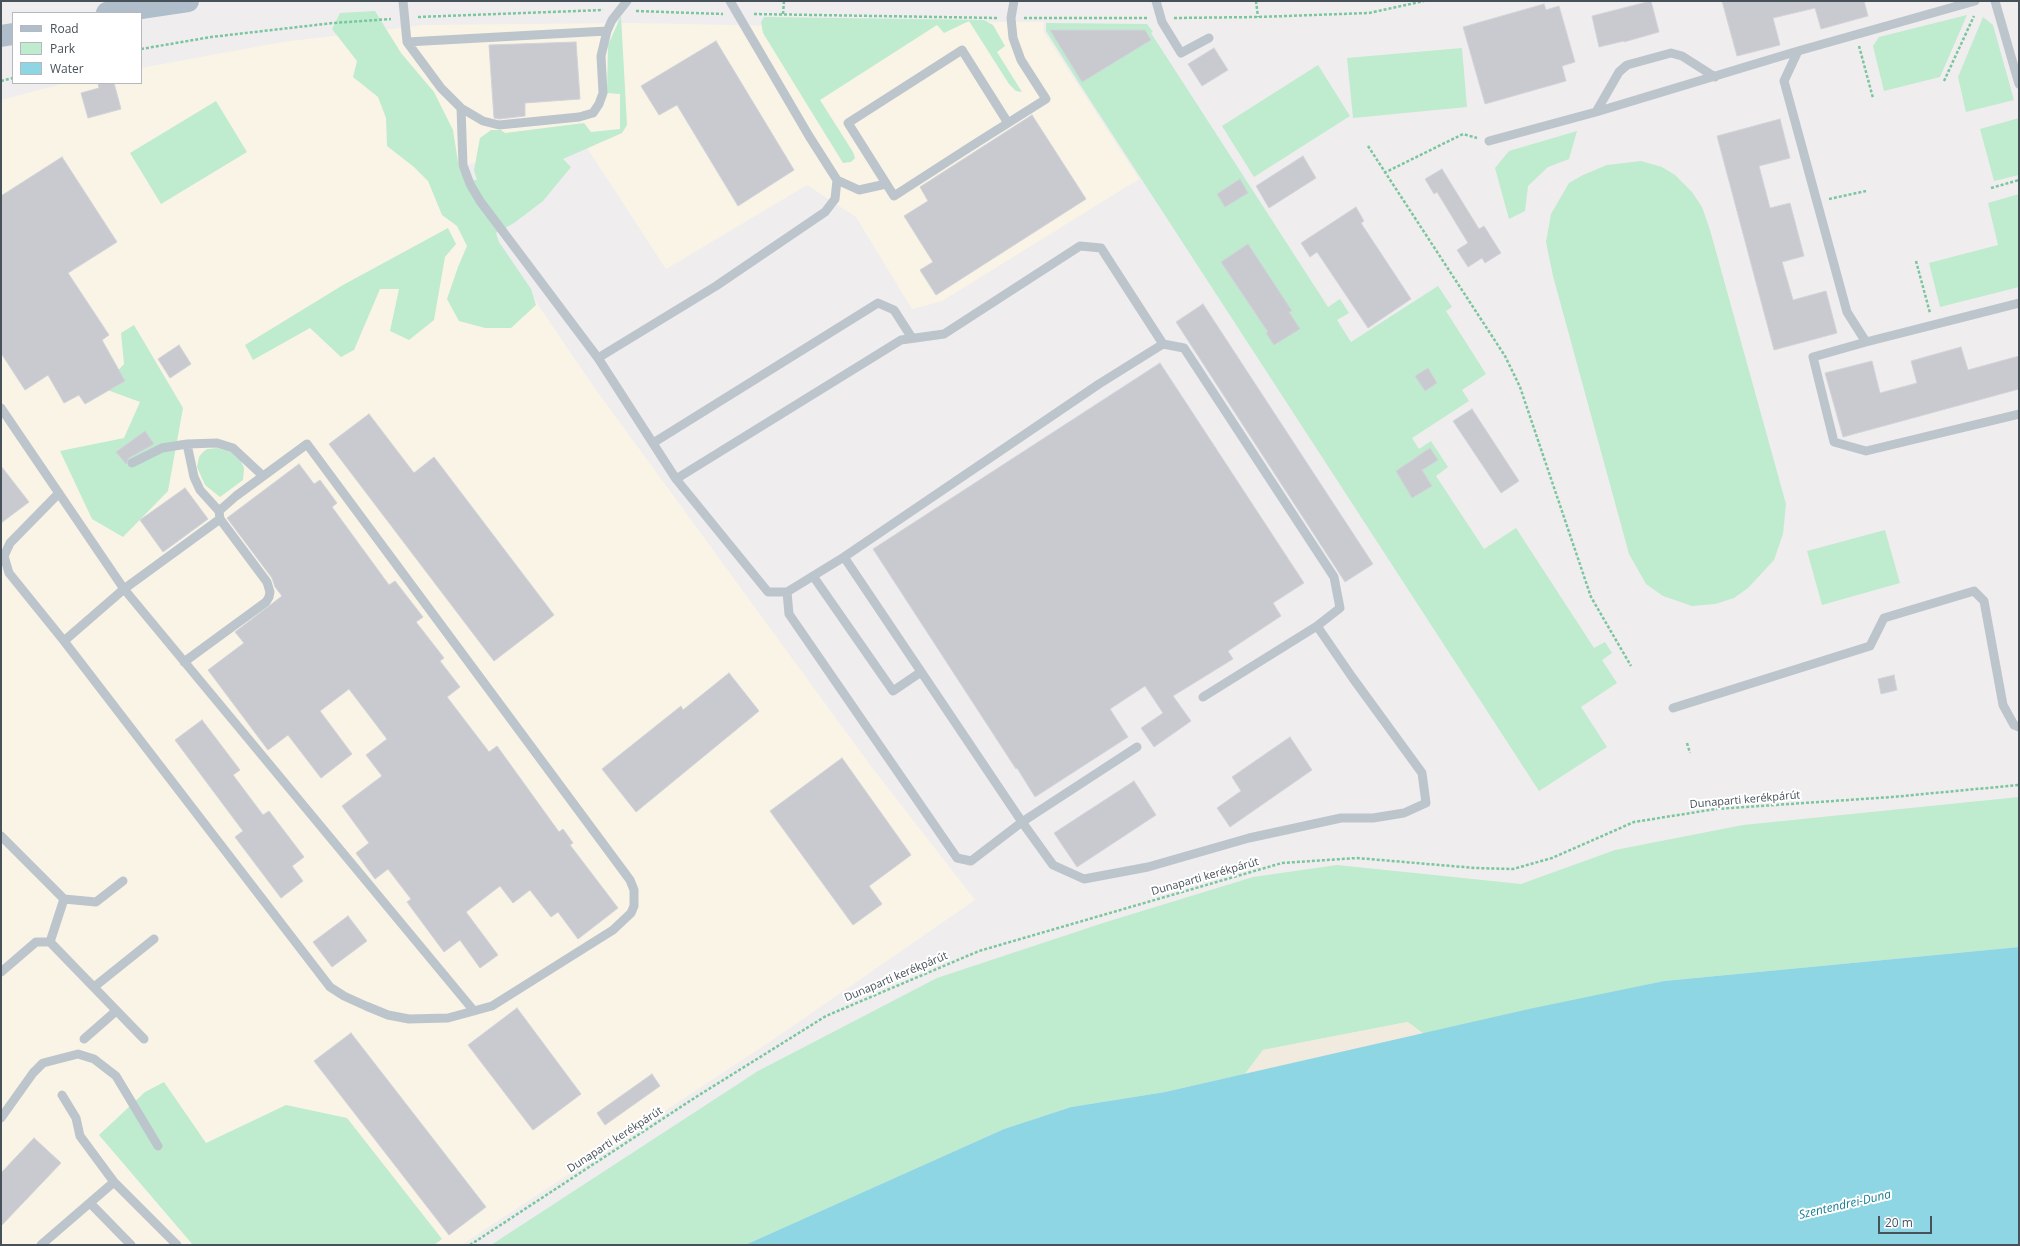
<!DOCTYPE html>
<html>
<head>
<meta charset="utf-8">
<style>
	body { margin:0 }
	#map { position:relative; width:2020px; height:1246px; overflow:hidden; background:#f0edee; font-family:"Open Sans",sans-serif }
	canvas { display:block }
	.frame { position:absolute; inset:0; border:2px solid #475159; pointer-events:none }
	.legend { position:absolute; left:12px; top:12px; width:130px; height:72px; box-sizing:border-box; background:#fff; border:1px solid #b5b9bd; margin:0; padding:5px 7px; list-style:none; font-size:12px; color:#475159 }
	.legend li { display:flex; align-items:center; gap:8px; height:20px }
	.legend b { width:20px; border:1px solid #b5b9bd }
	.scale { position:absolute; left:1878px; top:1216px; width:54px; height:18px; box-sizing:border-box; border:2px solid #475159; border-top:0; padding-left:5px; font-size:12px; line-height:14px; white-space:nowrap; color:#475159; -webkit-text-stroke:3px #fff; paint-order:stroke }
</style>
</head>
<body>
<div id="map">
<canvas width="2020" height="1246"></canvas>
<div class="frame"></div>
<ul class="legend">
<li><b style="height:5px;background:#afbeca"></b>Road</li>
<li><b style="height:11px;background:#bfebce"></b>Park</li>
<li><b style="height:11px;background:#8fd6e4"></b>Water</li>
</ul>
<div class="scale">20 m</div>
</div>
<script>
const g = document.querySelector('canvas').getContext('2d');
g.lineJoin = 'round';
function fill(path, color) {
  g.fillStyle = color;
  g.fill(path, 'evenodd');
}
function shape(rows) {
  const path = new Path2D();
  for (const r of rows) {
    path.moveTo(r[0], r[1]);
    for (let i = 2; i < r.length; i += 2) path.lineTo(r[i], r[i + 1]);
  }
  return path;
}
function stroke(path, color, width, dash) {
  g.strokeStyle = color;
  g.lineWidth = width;
  g.lineCap = dash ? 'butt' : 'round';
  g.setLineDash(dash || []);
  g.stroke(path);
}
function drawText(font, color, halo, rows, align = 'center') {
  g.font = font + ' "Open Sans",sans-serif';
  g.lineWidth = 4;
  g.setLineDash([]);
  g.textBaseline = 'middle';
  g.strokeStyle = halo;
  g.fillStyle = color;
  for (const [text, x, y, turn = 0] of rows) {
    g.save();
    g.translate(x, y);
    g.rotate((+turn || 0) * Math.PI / 180);
    g.textAlign = isNaN(turn) ? turn : align;
    if (halo) g.strokeText(text, 0, 0);
    g.fillText(text, 0, 0);
    g.restore();
  }
}
fill(shape([
	[932,22,1044,22,1043,31,1139,179,942,301,912,309,856,217,807,185,666,269,582,140,446,169,591,383,870,765,975,900,771,1041,461,1245,1,1245,1,100,66,83,141,83,141,68,283,42,425,25,631,23,780,26]
]), '#faf4e7');
fill(shape([
	[375,11,401,53,434,92,453,130,459,168,473,180,477,180,474,170,480,138,491,130,501,130,505,133,584,123,591,132,620,129,620,94,607,93,608,45,621,16,627,125,622,133,563,159,571,167,543,201,514,223,496,233,499,242,531,289,536,305,511,328,485,328,459,321,447,299,458,267,467,246,457,226,442,215,428,181,414,167,387,146,386,118,378,97,353,77,357,61,332,29,340,13],
	[1967,15,1940,77,1884,91,1873,46,1879,37],
	[764,17,984,20,993,25,1005,46,997,52,1022,92,1016,91,1009,84,969,21,944,33,937,25,820,100,853,152,855,158,851,162,843,163,763,33,761,22],
	[1983,17,1993,25,2014,100,1966,112,1958,77],
	[1046,23,1147,24,1153,32,1151,33,1328,307,1340,299,1349,313,1337,320,1351,342,1438,286,1452,307,1446,311,1486,374,1462,390,1469,401,1412,438,1419,449,1431,441,1448,467,1436,476,1484,549,1516,528,1594,648,1605,642,1612,653,1602,660,1617,683,1581,707,1607,747,1539,791,1077,80,1046,31],
	[1462,48,1467,107,1353,118,1347,58],
	[1318,65,1350,116,1254,177,1222,126],
	[216,101,247,152,161,204,130,153],
	[2019,118,2019,175,1994,181,1980,129],
	[1577,131,1569,159,1548,167,1528,186,1525,211,1509,219,1495,168,1509,151],
	[1641,161,1662,167,1675,175,1692,192,1702,207,1710,230,1786,504,1783,534,1774,560,1748,588,1734,598,1715,604,1692,606,1663,596,1646,584,1629,554,1553,276,1546,242,1551,214,1569,183,1583,175,1607,165],
	[2019,194,2019,287,1940,307,1929,263,1998,245,1988,203],
	[448,228,456,244,445,257,434,320,409,340,390,331,399,289,380,289,354,350,341,357,310,328,253,360,245,345,343,285],
	[134,325,183,408,168,491,123,537,92,519,60,451,124,438,140,402,102,388,124,364,121,333],
	[217,448,231,452,241,461,244,468,243,480,220,497,205,485,197,467,199,457,203,452,207,449],
	[1885,530,1900,583,1822,605,1807,551],
	[2019,797,2019,947,1664,981,1424,1034,1407,1022,1263,1050,1245,1074,1165,1092,1071,1107,1004,1129,745,1245,491,1245,758,1071,937,978,1103,923,1253,877,1337,865,1521,884,1615,850,1743,825],
	[164,1082,206,1143,286,1105,347,1118,442,1239,434,1245,193,1245,99,1135,145,1092]
]), '#bfebce');
fill(shape([
	[1408,1022,1424,1034,1245,1074,1263,1050]
]), '#f0eadf');
fill(shape([
	[2019,947,2019,1245,745,1245,1004,1129,1071,1107,1165,1092,1529,1009,1664,981]
]), '#8fd6e4');
const building = shape([
	[1651,1,1659,32,1624,42,1624,41,1599,47,1592,16,1651,1],
	[1722,1,1864,1,1868,16,1821,29,1815,8,1773,18,1780,45,1737,56,1722,1],
	[1544,4,1546,10,1559,6,1575,62,1562,66,1566,81,1485,104,1463,27,1544,4],
	[1050,30,1145,30,1151,40,1082,82,1050,30],
	[716,41,794,170,738,206,677,105,659,115,641,86,716,41],
	[576,42,580,99,525,103,525,116,499,119,494,118,489,45,576,42],
	[1214,48,1228,70,1202,86,1188,64,1214,48],
	[98,83,114,83,121,109,88,118,81,93,99,88,98,83],
	[1032,115,1086,199,936,295,920,270,933,262,904,216,928,201,920,187,1032,115],
	[1780,119,1790,158,1759,166,1770,208,1790,203,1804,256,1782,262,1793,300,1826,291,1837,333,1774,350,1717,136,1780,119],
	[1303,156,1316,178,1269,208,1256,186,1303,156],
	[62,157,117,242,68,273,109,335,102,340,125,381,85,404,79,395,64,403,48,375,25,390,1,353,1,196,62,157],
	[1442,169,1479,229,1484,226,1501,253,1485,263,1482,258,1468,267,1457,250,1468,243,1437,192,1434,194,1425,179,1442,169],
	[1240,179,1248,193,1225,207,1217,194,1240,179],
	[1356,207,1364,221,1361,223,1411,299,1368,328,1317,252,1310,257,1301,243,1356,207],
	[1248,244,1292,311,1289,312,1300,329,1274,345,1266,333,1268,332,1221,262,1248,244],
	[1203,304,1373,564,1345,582,1176,322,1203,304],
	[179,345,191,364,170,378,158,359,179,345],
	[1961,347,1968,370,2019,356,2019,389,1843,437,1825,373,1872,361,1880,393,1917,383,1911,361,1961,347],
	[1160,363,1304,583,1273,603,1281,616,1228,651,1233,659,1173,696,1191,721,1154,747,1141,728,1163,713,1145,686,1110,709,1128,737,1035,797,1017,768,1016,769,873,549,1160,363],
	[1428,368,1437,383,1425,391,1415,376,1428,368],
	[1472,409,1519,481,1501,493,1453,421,1472,409],
	[369,414,414,473,434,457,554,615,494,661,329,444,369,414],
	[145,431,154,444,129,458,126,464,116,452,145,431],
	[1430,448,1438,460,1422,470,1432,486,1412,498,1396,471,1430,448],
	[299,464,314,484,320,480,337,503,332,507,389,585,395,581,423,617,416,622,444,658,440,661,460,687,447,697,489,752,497,746,559,832,563,829,573,843,570,845,618,908,578,939,558,912,551,917,530,890,513,903,500,886,466,912,498,955,480,968,460,940,444,952,407,902,411,899,388,869,375,879,356,853,369,843,342,806,382,776,366,755,387,739,349,689,320,711,352,754,321,778,288,735,268,750,208,670,244,643,235,632,282,596,275,587,272,578,227,518,299,464],
	[1,466,29,502,1,523,1,466],
	[185,488,208,519,163,552,140,520,185,488],
	[729,673,759,711,636,812,602,769,681,706,683,710,729,673],
	[1894,675,1897,690,1881,694,1878,679,1894,675],
	[202,720,240,770,233,775,263,815,269,811,304,857,292,866,303,881,281,898,235,837,243,831,175,740,202,720],
	[1290,737,1312,770,1230,827,1217,808,1241,791,1232,777,1290,737],
	[842,758,911,855,869,886,882,904,853,925,770,811,842,758],
	[1134,781,1156,815,1077,867,1054,833,1134,781],
	[348,916,367,941,332,967,313,942,348,916],
	[517,1008,581,1094,533,1130,468,1045,517,1008],
	[351,1033,486,1207,449,1235,314,1061,351,1033],
	[652,1074,660,1086,605,1125,597,1113,652,1074],
	[34,1138,61,1163,1,1226,1,1173,34,1138]
]);
fill(building, '#c8cad0');
stroke(building, '#d2d4d9', 1);
stroke(shape([
	[1256,1,1258,17],
	[636,11,723,14],
	[754,14,999,18],
	[783,14,784,1],
	[418,17,603,10],
	[1024,18,1147,18],
	[1174,18,1258,17,1369,13,1424,1],
	[1859,46,1873,98],
	[141,49,211,37,333,23,391,19],
	[1,81,13,78],
	[1944,81,1974,16],
	[1368,146,1505,356,1520,387,1591,597,1631,666],
	[1384,173,1463,134,1477,138],
	[1991,188,2019,180],
	[1829,199,1866,191],
	[1916,261,1930,313],
	[1687,743,1690,753],
	[470,1245,696,1097,826,1016,979,951,1282,863,1357,858,1475,868,1513,869,1552,858,1634,822,1716,809,1892,797,2019,785]
]), '#7ac69e', 2.5, [3, 2]);
stroke(shape([
	[403,1,407,42,441,88,461,108,483,121,499,125,579,117,593,113,599,104,603,93,601,56,607,31,612,20,627,1],
	[730,1,809,136,837,180,859,190,886,184],
	[1156,1,1162,22,1181,53,1209,38],
	[1975,1,1798,51,1784,81,1847,312,1866,342,2019,303],
	[1995,1,2019,84],
	[407,42,607,31],
	[461,108,463,165,470,184,480,201,598,358],
	[1596,112,1619,72,1627,65,1671,53,1682,56,1715,77],
	[1008,123,962,50,848,123,894,196,970,147,1046,99,1021,60,1013,38,1011,18,1014,1],
	[1489,141,1596,112,1798,51],
	[837,180,835,199,825,212,716,286,598,358,676,479,768,592,787,592,844,557,1099,384,1163,344,1184,348,1334,577,1340,608,1317,626,1203,697],
	[1866,342,1813,357,1834,442,1866,451,2019,414],
	[1,408,124,589,474,1011],
	[653,443,878,303,894,310,912,338],
	[307,444,630,880,634,890,634,906,631,913,613,930,492,1006,448,1018,409,1019,388,1015,366,1006,344,996,330,987,64,641,124,589,220,519,219,511,236,496,307,444],
	[132,463,162,448,187,444],
	[676,479,901,340,944,334,1080,246,1101,248,1163,344],
	[59,493,10,543,4,556,9,573,64,641],
	[219,511,200,490,194,477,187,444,217,443,233,448,262,475],
	[844,557,1022,822,1137,747],
	[813,576,893,691,921,672],
	[787,592,789,614,957,858,971,861,1022,822,1053,865,1084,879,1148,867,1249,838,1341,818,1373,818,1404,813,1426,803,1422,773,1352,677,1317,626],
	[184,662,266,602,269,597,270,592,267,582,220,519],
	[1673,708,1870,646,1884,618,1974,591,1984,601,2003,705,2014,725,2019,727],
	[1,836,64,899,50,942,144,1039],
	[64,899,96,902,123,881],
	[1,972,36,942,50,942],
	[94,987,154,939],
	[84,1039,116,1011],
	[62,1095,76,1118,80,1136,114,1182],
	[1,1118,33,1073,43,1063,78,1054,94,1059,116,1076,158,1146],
	[90,1203,131,1245],
	[41,1245,114,1182,177,1245]
]), '#bdc5cc', 9);
stroke(shape([
	[107,13,188,1],
	[1,36,13,34]
]), '#afbeca', 22);
drawText('11px', '#475159', '#fff', [
	["Dunaparti kerékpárút",1745,800,-5],
	["Dunaparti kerékpárút",1205,877,-16],
	["Dunaparti kerékpárút",896,977,-23],
	["Dunaparti kerékpárút",615,1140,-33]
]);
drawText('italic 12px', '#177f95', '#fff', [
	["Szentendrei-Duna",1845,1205,-13]
]);
</script>
</body>
</html>
